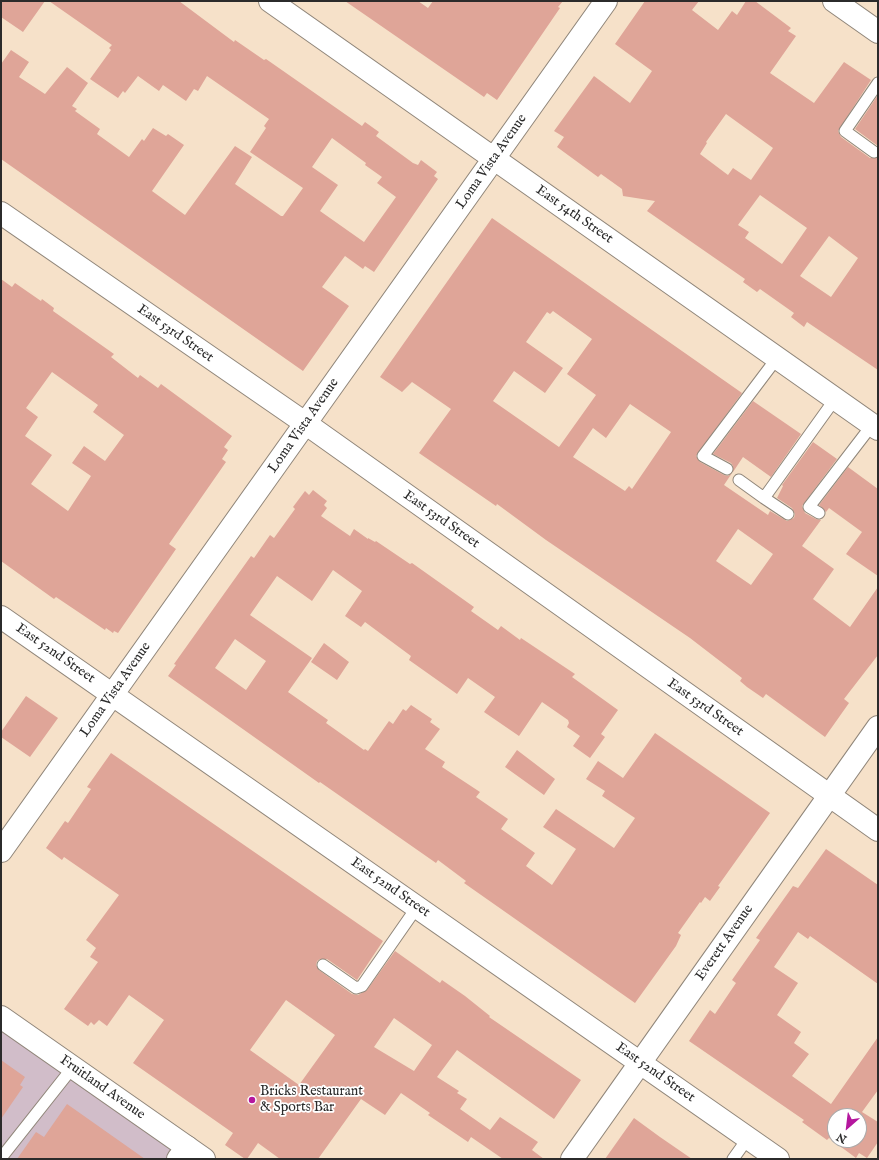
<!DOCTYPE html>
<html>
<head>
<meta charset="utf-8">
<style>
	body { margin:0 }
	#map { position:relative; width:879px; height:1160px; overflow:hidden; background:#f6e1c9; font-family:"IM FELL English",serif }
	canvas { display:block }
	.frame { position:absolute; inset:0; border:2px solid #2b2b2b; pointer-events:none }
	.north { position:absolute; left:827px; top:1108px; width:40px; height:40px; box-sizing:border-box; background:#fff; border:1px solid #aaa; border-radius:50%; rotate:208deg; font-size:11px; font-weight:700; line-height:16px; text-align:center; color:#2b2b2b }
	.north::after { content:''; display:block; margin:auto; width:14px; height:18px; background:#b5179e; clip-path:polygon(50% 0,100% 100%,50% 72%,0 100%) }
</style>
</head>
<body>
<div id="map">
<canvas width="879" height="1160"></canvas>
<div class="frame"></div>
<div class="north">N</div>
</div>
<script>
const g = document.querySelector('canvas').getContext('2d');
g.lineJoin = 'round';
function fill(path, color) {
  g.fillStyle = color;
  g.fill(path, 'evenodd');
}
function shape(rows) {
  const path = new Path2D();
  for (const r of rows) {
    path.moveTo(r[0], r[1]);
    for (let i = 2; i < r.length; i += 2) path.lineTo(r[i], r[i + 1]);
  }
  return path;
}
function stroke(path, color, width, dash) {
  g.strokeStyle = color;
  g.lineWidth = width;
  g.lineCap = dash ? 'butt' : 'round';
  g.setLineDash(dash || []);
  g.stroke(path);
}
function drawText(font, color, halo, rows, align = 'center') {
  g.font = font + ' "IM FELL English",serif';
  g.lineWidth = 3.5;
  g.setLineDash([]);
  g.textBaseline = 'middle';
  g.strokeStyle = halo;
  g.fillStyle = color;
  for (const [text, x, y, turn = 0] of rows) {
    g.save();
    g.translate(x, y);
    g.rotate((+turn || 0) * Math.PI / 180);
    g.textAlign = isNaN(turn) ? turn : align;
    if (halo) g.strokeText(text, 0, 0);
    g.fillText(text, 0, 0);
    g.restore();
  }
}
fill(shape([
	[1,1015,210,1159,1,1159]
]), '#d1bdc9');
fill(shape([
	[1,1,45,1,23,32,1,17],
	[49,1,179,1,234,42,235,40,264,60,266,59,362,126,365,122,379,132,376,136,413,163,418,165,421,160,437,172,434,176,438,179,374,272,365,266,363,269,345,256,322,287,349,306,303,371,1,159,1,64,11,50,29,62,19,77,45,94,67,67,88,83,72,106,77,109,75,111,100,129,97,134,129,157,142,139,144,141,153,128,166,136,168,134,184,145,152,191,185,215,235,146,252,157,235,184,281,216,283,216,303,188,250,152,266,128,264,126,269,119,207,76,198,91,194,89,186,101,163,85,159,91,138,76,125,93,123,91,118,98,90,79,111,50,109,48,112,45],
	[332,138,366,163,365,165,382,177,377,183,396,197,364,242,320,211,338,185,312,167],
	[345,1,418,1,428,8,433,1,563,1,558,7,560,8,497,100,487,93,484,97],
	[645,1,699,1,692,10,718,30,732,11,737,15,746,1,755,1,791,28,788,31,796,36,770,73,814,103,844,62,871,80,838,131,841,137,870,158,878,158,878,370,807,322,804,327,791,317,794,313,760,289,757,292,743,282,745,279,647,211,655,201,623,196,622,189,601,174,598,177,557,147,564,137,554,131,594,76,630,103,652,71,615,44],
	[726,114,773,148,751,180,733,168,728,175,700,154,707,143,706,142],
	[760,195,807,228,782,264,745,238,749,232,738,225],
	[829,236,858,258,831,297,800,276],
	[878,95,878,146,855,129],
	[492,218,742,393,696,456,700,462,724,475,728,476,732,473,724,485,768,515,770,511,787,521,794,518,795,514,792,508,777,498,783,486,782,485,813,442,837,459,802,506,805,513,816,519,821,520,802,546,834,569,813,599,850,627,878,587,878,655,844,699,849,703,825,737,766,694,763,698,747,687,740,681,742,678,690,638,546,540,497,504,496,506,419,453,451,409,412,382,402,392,380,377],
	[553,311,592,339,567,374,596,395,559,447,493,401,514,371,545,393,563,368,526,342,547,312,550,314],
	[630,404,671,432,632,489,629,486,625,491,573,457,593,428,606,438],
	[738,529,773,554,751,585,716,561],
	[1,279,12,287,15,283,41,301,42,299,54,308,53,311,114,354,111,357,138,378,140,375,158,388,161,384,232,436,224,447,228,450,222,459,226,462,169,544,176,549,118,633,114,631,113,633,106,628,105,630,56,597,54,599,1,561],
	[52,372,98,405,93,412,124,435,105,461,84,446,72,463,91,476,68,511,31,484,52,455,25,436,38,417,26,408],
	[753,401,801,434,771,477,743,457,733,472,733,466,731,463,713,454],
	[848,467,878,489,878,576,846,554,862,532,829,508,826,512,819,505],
	[313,490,327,501,324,505,327,508,321,516,350,536,354,529,368,539,368,538,375,542,376,541,410,564,412,563,474,607,471,611,498,630,501,626,520,640,521,638,575,674,572,677,618,710,601,734,605,737,590,758,573,746,580,736,567,727,569,723,568,720,542,702,519,736,484,712,495,697,468,678,457,694,409,660,411,656,365,622,361,627,345,616,362,591,333,570,312,601,277,576,250,615,312,658,288,692,328,720,326,723,364,750,365,749,368,751,389,721,393,724,403,709,406,711,411,705,432,719,430,722,440,729,425,749,445,762,442,767,480,792,476,797,508,819,501,829,535,853,526,866,552,885,576,849,543,827,556,809,614,848,635,818,602,796,605,791,586,779,598,761,623,778,655,733,770,813,718,886,720,887,710,901,705,897,701,903,700,902,678,933,681,935,676,946,635,1003,464,883,466,881,438,860,436,863,320,782,319,783,168,676,176,665,174,664,251,556,254,558,270,535,274,538,295,509,293,507,305,491,309,495],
	[235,639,266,661,246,690,215,668],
	[324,643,349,662,337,680,311,662],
	[26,696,58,718,30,757,1,737,1,732],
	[517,750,555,779,544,795,505,767],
	[111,753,383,941,357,980,327,959,320,959,317,961,316,965,319,970,352,994,358,995,367,990,395,951,440,983,442,980,465,996,490,1016,489,1017,581,1080,554,1119,457,1050,437,1077,459,1091,457,1093,467,1099,460,1109,490,1130,500,1117,538,1142,532,1150,544,1159,503,1159,471,1137,468,1142,428,1115,430,1113,401,1093,385,1115,361,1099,318,1159,280,1159,258,1143,247,1159,245,1159,225,1145,233,1133,133,1063,164,1020,129,995,107,1026,99,1020,94,1025,91,1022,88,1026,64,1009,98,962,90,957,96,948,86,940,119,895,64,857,62,860,46,848,65,821,68,823,91,789,87,787],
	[286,1000,335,1035,299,1085,250,1050],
	[394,1018,432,1045,414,1071,374,1047],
	[826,849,878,885,878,984,810,936,808,939,798,932,774,967,798,983,777,1015,801,1032,794,1043,809,1054,792,1076,831,1104,878,1037,878,1090,862,1112,878,1122,878,1142,867,1158,859,1153,856,1158,829,1138,827,1140,802,1122,804,1120,689,1041,710,1010,715,1014,736,983,732,980,760,940,756,938,793,886,798,888],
	[835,1116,859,1116,859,1140,835,1140],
	[1,1060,25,1077,20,1085,23,1087,1,1119],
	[67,1104,145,1159,17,1159,36,1132,44,1137],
	[634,1118,660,1137,692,1159,605,1159]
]), '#dfa598');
const lane = shape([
	[874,152,845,131,878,83],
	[727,469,703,456,777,358],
	[739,480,764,498,835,399],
	[764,498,788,514],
	[819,513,809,507,872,425],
	[323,965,356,988,362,986,417,907],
	[1,1158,73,1067],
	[733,1159,748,1138]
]);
const street = shape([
	[270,1,878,429],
	[834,1,878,32],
	[1,213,305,423,878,830],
	[1,617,778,1159],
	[1,851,606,1],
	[178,1159,187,1147],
	[572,1159,878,727]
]);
const secondary = shape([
	[1,1017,204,1159]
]);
stroke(lane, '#90867a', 13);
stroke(street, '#90867a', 24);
stroke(secondary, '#90867a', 24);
stroke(lane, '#fff', 11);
stroke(street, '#fff', 22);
stroke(secondary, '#fff', 22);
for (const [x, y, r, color] of [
	[252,1100,4,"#b5179e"]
]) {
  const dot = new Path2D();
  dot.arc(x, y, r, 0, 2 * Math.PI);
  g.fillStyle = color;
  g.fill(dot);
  stroke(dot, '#fff', 1.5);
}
drawText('14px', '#2b2b2b', '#fff', [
	["Loma Vista Avenue",492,162,-55],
	["East 54th Street",574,215,35],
	["East 53rd Street",175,334,35],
	["Loma Vista Avenue",304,426,-55],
	["East 53rd Street",441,520,35],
	["East 52nd Street",55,654,35],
	["Loma Vista Avenue",116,690,-55],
	["East 53rd Street",705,708,35],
	["East 52nd Street",390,888,35],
	["Everett Avenue",725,943,-55],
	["East 52nd Street",655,1073,35],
	["Fruitland Avenue",102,1088,35]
]);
drawText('14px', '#2b2b2b', '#fff', [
	["Bricks Restaurant",260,1092],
	["& Sports Bar",260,1108]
], 'left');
</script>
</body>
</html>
